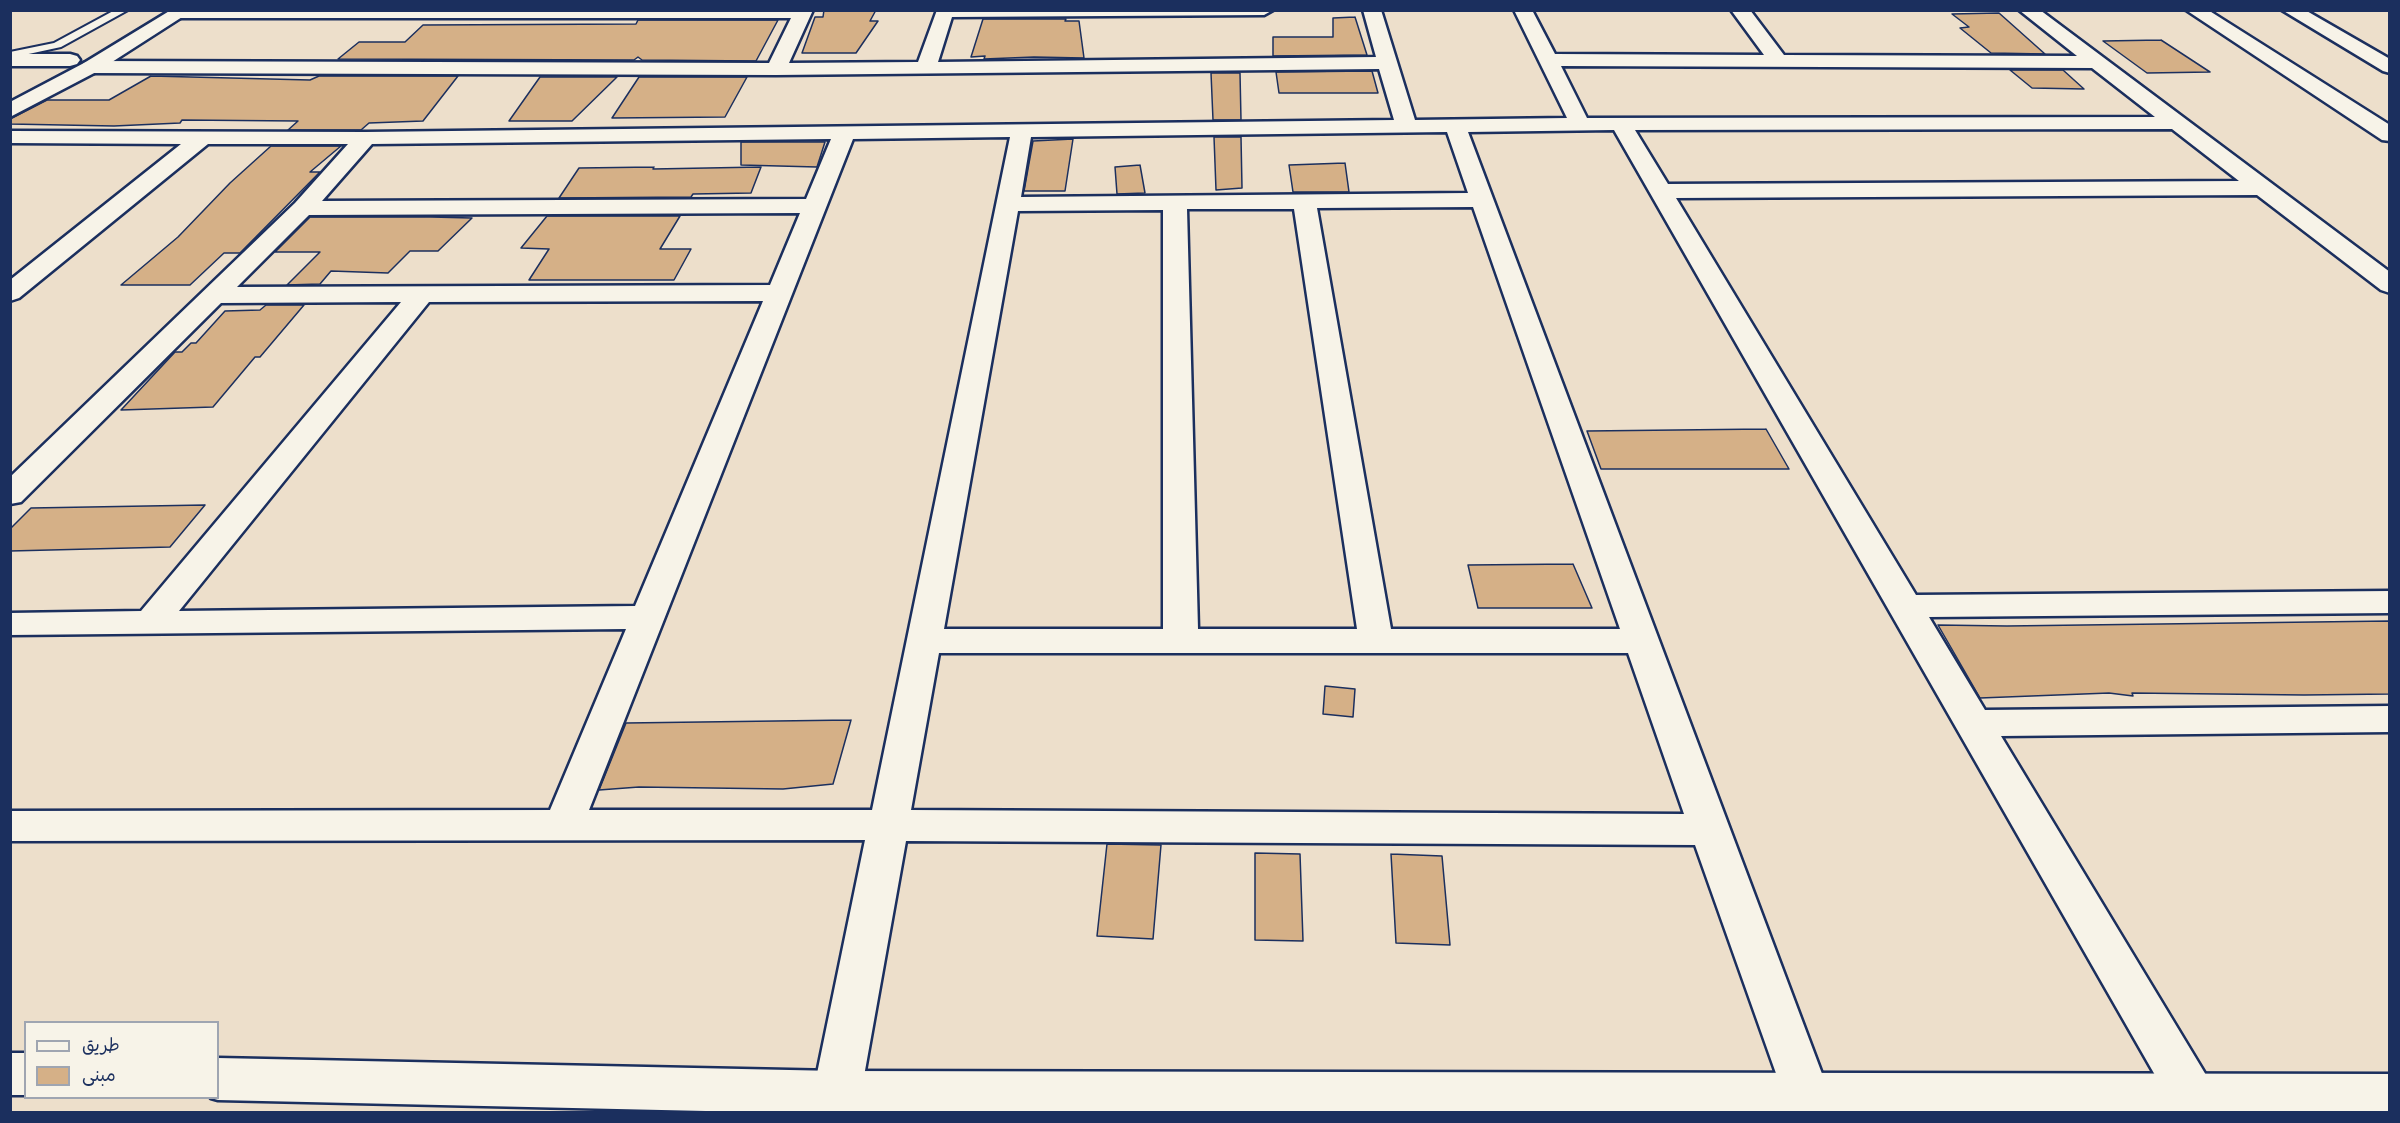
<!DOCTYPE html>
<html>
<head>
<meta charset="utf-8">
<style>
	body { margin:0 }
	#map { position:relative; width:2400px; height:1123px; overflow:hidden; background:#eddfcb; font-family:Mali,"Playpen Sans Arabic",sans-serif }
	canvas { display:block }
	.frame { position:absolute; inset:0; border:12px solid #1b2f5e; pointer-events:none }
	.legend { position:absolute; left:24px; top:1021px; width:195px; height:78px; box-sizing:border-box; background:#f7f3e8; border:2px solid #9fa5b1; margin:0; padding:8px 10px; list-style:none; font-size:18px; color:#1b2f5e }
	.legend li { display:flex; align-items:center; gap:12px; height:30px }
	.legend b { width:30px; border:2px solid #9fa5b1 }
</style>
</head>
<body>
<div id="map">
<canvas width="2400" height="1123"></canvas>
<div class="frame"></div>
<ul class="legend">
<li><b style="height:8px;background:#f7f3e8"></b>طريق</li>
<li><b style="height:16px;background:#d5b087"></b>مبنى</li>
</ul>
</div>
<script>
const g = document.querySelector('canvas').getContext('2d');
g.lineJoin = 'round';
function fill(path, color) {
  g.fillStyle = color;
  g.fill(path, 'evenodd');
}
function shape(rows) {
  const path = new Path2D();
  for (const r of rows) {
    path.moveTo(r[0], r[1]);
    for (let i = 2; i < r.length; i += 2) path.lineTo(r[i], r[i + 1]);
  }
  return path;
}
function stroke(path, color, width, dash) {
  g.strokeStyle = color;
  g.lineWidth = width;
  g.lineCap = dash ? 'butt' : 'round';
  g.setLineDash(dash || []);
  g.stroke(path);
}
const building = shape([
	[824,10,876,10,870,21,878,21,856,53,802,53,815,17,823,17,824,10],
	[1999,13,2045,54,1991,53,1960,28,1969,27,1952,14,1999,13],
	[1355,17,1367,55,1273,56,1273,37,1333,37,1333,18,1355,17],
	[983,19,1066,19,1065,21,1079,21,1084,58,1034,57,984,59,985,56,971,57,983,19],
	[638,20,778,20,756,61,642,60,638,57,634,60,338,59,359,42,405,42,423,25,636,24,638,20],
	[2161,40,2210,72,2147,73,2103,41,2161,40],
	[2010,70,2063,70,2084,89,2032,88,2010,70],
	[1372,71,1378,93,1279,93,1276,72,1372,71],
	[1211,73,1240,73,1241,120,1213,120,1211,73],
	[151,76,310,80,319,76,458,76,423,121,369,123,361,130,288,130,298,121,182,120,180,123,114,126,10,124,10,119,47,100,109,100,151,76],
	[540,77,617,77,572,121,509,121,540,77],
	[639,77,747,77,725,117,612,118,639,77],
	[1214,137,1241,137,1242,188,1216,190,1214,137],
	[1073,139,1065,191,1024,191,1033,141,1073,139],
	[741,142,825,142,817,167,741,165,741,142],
	[271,146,341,146,310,172,320,172,240,253,224,253,190,285,121,285,178,237,230,183,271,146],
	[1345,163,1349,192,1293,192,1289,165,1345,163],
	[1140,165,1145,193,1117,194,1115,167,1140,165],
	[654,167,653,169,761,167,751,193,693,194,691,197,559,198,579,168,654,167],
	[547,216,680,216,660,249,691,249,674,280,529,280,549,249,521,248,547,216],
	[310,217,431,217,472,218,438,251,410,251,388,273,331,271,320,284,287,285,320,252,275,252,310,217],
	[266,305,304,305,260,357,255,357,213,407,121,410,175,352,182,352,191,343,196,343,225,311,260,310,266,305],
	[1766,429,1789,469,1601,469,1587,431,1766,429],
	[205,505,170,547,10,551,10,529,31,508,205,505],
	[1573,564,1592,608,1478,608,1468,565,1573,564],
	[2390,621,2390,694,2304,695,2132,693,2133,696,2109,693,1980,698,1938,625,2007,626,2390,621],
	[1325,686,1355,689,1353,717,1323,714,1325,686],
	[851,720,833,784,783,789,639,787,599,790,626,723,851,720],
	[1107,844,1161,845,1153,939,1097,936,1107,844],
	[1255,853,1300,854,1303,941,1255,940,1255,853],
	[1391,854,1442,856,1450,945,1396,943,1391,854]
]);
fill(building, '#d5b087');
stroke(building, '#1b2f5e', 1.5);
const lane = shape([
	[115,10,128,10,61,47,10,58,10,52,54,43,115,10]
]);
const street = shape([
	[172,10,813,10,789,63,918,62,937,10,1273,10,1264,15,952,17,938,62,1376,57,1363,10,1381,10,1415,120,1567,118,1514,10,1532,10,1555,54,1764,55,1731,10,1750,10,1784,55,2077,56,2019,10,2040,10,2390,272,2390,293,2381,290,2257,195,1676,198,1916,595,2390,591,2390,613,1929,617,1985,710,2390,706,2390,732,2001,736,2209,1080,2216,1095,2209,1110,2203,1112,2175,1110,1614,130,1468,132,1830,1095,1823,1110,1817,1112,1789,1110,1695,845,906,841,861,1093,854,1108,842,1112,832,1112,820,1108,813,1093,865,840,10,841,10,811,550,810,626,629,10,635,10,613,141,611,401,302,221,303,21,502,10,504,10,477,295,203,348,144,208,144,19,298,10,301,10,280,181,144,10,143,10,131,366,132,1394,120,1379,69,776,75,91,73,84,71,81,67,84,63,91,61,769,63,791,18,179,18,173,17,170,13,172,10],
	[1561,66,2092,68,2155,117,1587,118,1561,66],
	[2172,129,2239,181,1668,184,1635,130,2172,129],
	[1447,132,1468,193,1021,197,1031,137,1447,132],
	[1010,137,872,810,589,810,853,139,1010,137],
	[831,139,806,199,322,201,372,144,831,139],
	[1473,207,1620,629,1391,629,1317,208,1473,207],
	[1187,209,1294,209,1357,629,1198,629,1187,209],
	[1163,210,1163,629,944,629,1018,211,1163,210],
	[800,213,770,285,237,287,309,215,800,213],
	[763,301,635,606,179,611,429,302,763,301],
	[939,653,1628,653,1684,814,911,810,939,653],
	[2186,10,2208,10,2390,125,2390,141,2382,140,2186,10],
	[2282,10,2305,10,2390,59,2390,73,2383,71,2282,10],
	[10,54,70,54,77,56,80,60,77,64,70,66,10,66,10,54]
]);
const secondary = shape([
	[171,10,193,10,98,71,10,117,10,102,84,63,171,10],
	[10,1053,26,1053,26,1095,10,1095,10,1053],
	[218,1058,837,1071,2390,1074,2390,1112,750,1112,218,1100,211,1098,218,1098,218,1058]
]);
stroke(lane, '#1b2f5e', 4);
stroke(street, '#1b2f5e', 5);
stroke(secondary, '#1b2f5e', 5);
fill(lane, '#f7f3e8');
fill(street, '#f7f3e8');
fill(secondary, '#f7f3e8');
</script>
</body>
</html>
